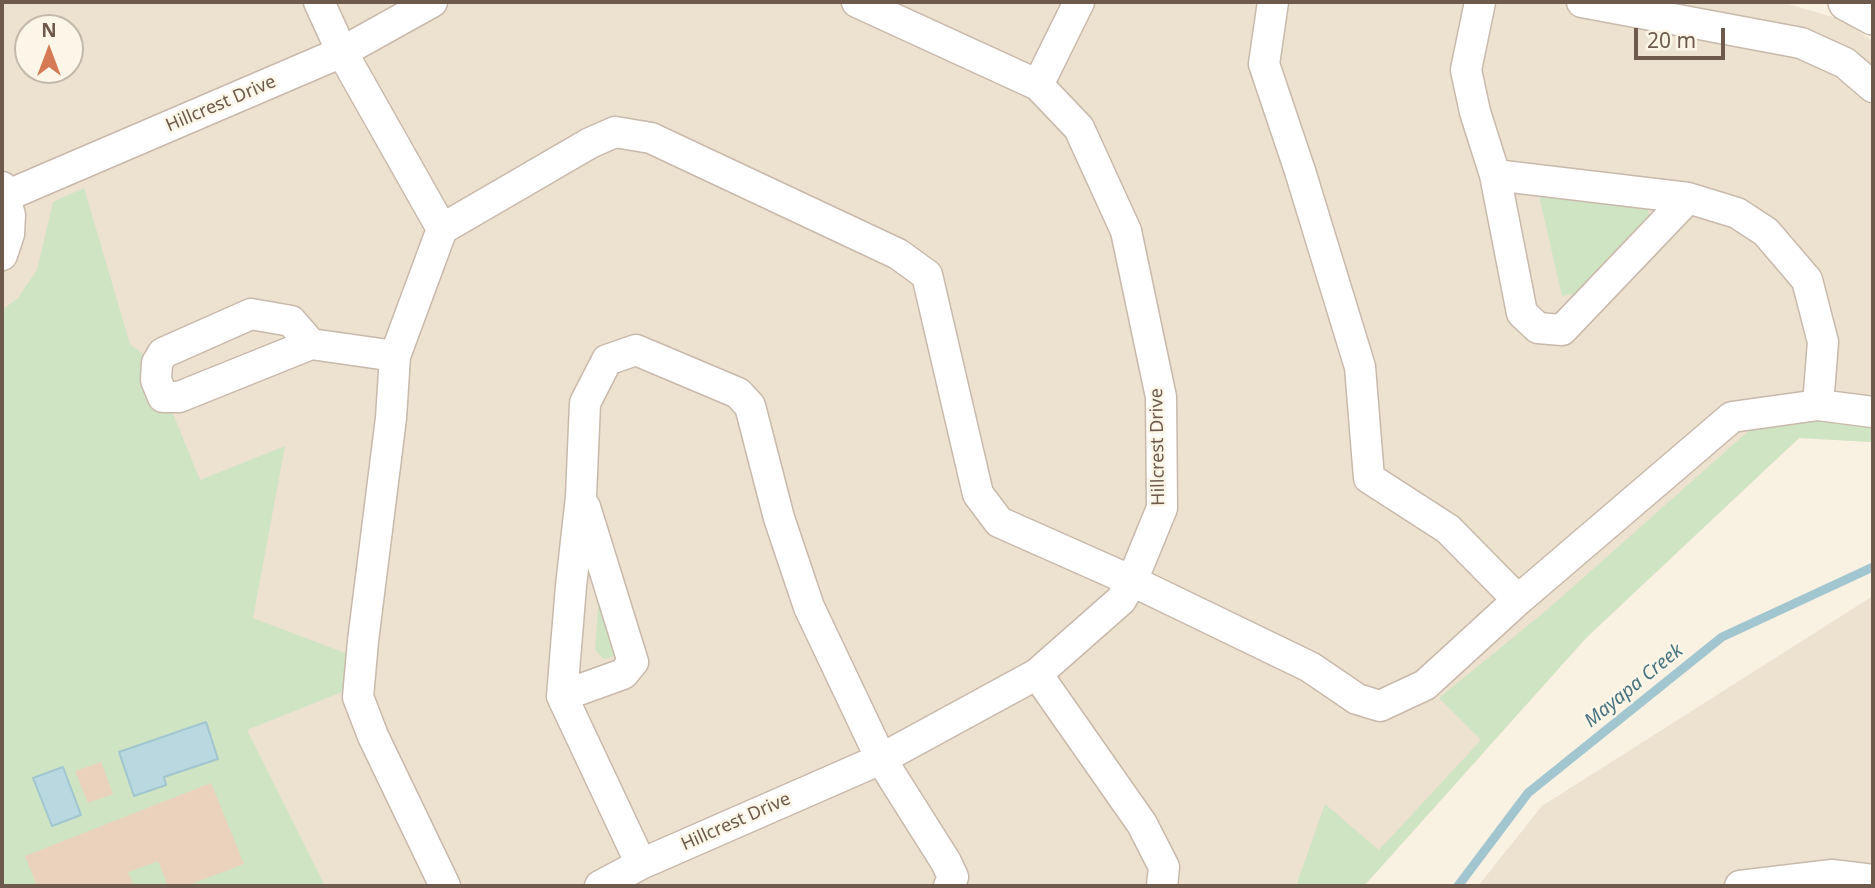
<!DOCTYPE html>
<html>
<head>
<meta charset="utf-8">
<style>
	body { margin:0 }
	#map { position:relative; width:1875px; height:888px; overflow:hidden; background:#f9f1e2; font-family:"Noto Sans",sans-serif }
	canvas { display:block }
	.frame { position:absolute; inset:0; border:4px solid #6d5a4c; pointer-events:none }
	.north { position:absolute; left:14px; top:14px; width:70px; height:70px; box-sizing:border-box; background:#fcf6e8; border:2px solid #c3b8aa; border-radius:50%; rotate:0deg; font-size:19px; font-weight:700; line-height:28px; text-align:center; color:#6d5a4c }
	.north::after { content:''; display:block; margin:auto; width:24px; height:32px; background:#d67955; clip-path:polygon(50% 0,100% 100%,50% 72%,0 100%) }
	.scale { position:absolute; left:1634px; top:28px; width:91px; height:32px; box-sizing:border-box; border:4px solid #6d5a4c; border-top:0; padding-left:9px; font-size:21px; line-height:24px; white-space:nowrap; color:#6d5a4c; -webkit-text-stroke:5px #fcf6e8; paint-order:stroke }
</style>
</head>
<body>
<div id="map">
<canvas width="1875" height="888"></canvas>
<div class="frame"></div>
<div class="north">N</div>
<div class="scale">20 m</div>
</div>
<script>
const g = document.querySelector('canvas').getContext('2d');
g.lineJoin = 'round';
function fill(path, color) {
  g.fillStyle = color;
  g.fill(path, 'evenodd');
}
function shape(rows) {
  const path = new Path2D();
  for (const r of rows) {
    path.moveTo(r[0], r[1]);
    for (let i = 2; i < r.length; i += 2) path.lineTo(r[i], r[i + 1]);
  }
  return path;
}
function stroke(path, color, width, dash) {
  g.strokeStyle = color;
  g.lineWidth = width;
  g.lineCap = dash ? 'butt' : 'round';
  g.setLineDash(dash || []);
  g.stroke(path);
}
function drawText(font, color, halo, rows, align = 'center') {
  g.font = font + ' "Noto Sans",sans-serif';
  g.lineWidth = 5;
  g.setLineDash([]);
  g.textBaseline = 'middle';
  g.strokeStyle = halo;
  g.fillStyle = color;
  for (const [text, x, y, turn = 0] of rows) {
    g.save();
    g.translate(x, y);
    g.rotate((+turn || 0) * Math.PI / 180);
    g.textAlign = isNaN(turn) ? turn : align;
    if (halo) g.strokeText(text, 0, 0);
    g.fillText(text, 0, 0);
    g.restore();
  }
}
fill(shape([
	[2,2,1781,2,1840,19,1873,41,1873,442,1799,438,1586,638,1364,886,2,886],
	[28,28,70,28,70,70,28,70],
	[1873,596,1873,886,1478,886,1542,806]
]), '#ede1d0');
fill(shape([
	[1537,187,1648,204,1649,216,1579,293,1562,296],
	[84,188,130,344,152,362,200,480,285,446,253,618,358,658,362,684,247,730,325,886,2,886,2,310,18,298,37,270,53,202],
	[1873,412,1873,442,1799,438,1586,638,1364,886,1296,886,1325,804,1379,850,1481,740,1439,698,1548,609,1761,420],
	[601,569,621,655,603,659,595,650]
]), '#cfe4c3');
const water = shape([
	[206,722,218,759,164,777,166,785,134,796,119,752,206,722],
	[63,767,81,815,52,826,33,778,63,767]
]);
fill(water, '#bad8e0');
stroke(water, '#a1c6d0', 2);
stroke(shape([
	[1458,886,1528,793,1722,637,1873,567]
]), '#a1c6d0', 9);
fill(shape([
	[101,762,113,794,88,803,75,771],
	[211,783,244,864,186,886,168,886,158,861,128,872,134,886,37,886,25,856]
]), '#ebd2bd');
const minor = shape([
	[319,2,342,52,442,229,395,356,391,418,363,641,358,697,373,736,445,886],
	[1273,2,1264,64,1300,171,1360,367,1369,478,1448,529,1518,600],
	[1480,2,1466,70,1475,112,1495,175,1522,313,1538,328,1562,330,1688,198,1737,213,1766,232,1807,280,1823,342,1818,405],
	[1582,2,1801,43,1845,63,1873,87],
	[1038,85,1079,2],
	[1495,175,1688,198],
	[2,187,10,215,9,234,2,255],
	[6,196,342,52,432,2],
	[442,229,590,143,615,132,651,138,898,254,927,275,978,494,999,522,1132,581,1310,667,1357,699,1380,706,1425,685,1518,600,1732,417,1818,405,1873,412],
	[311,344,291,321,251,314,163,353,157,363,156,380,163,397,179,397,311,344,395,356],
	[1037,674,1142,824,1164,867,1162,886],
	[562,696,623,674,633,662,585,507],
	[641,864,562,696,571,586,581,497,585,403,607,360,636,350,738,393,750,406,779,518,809,607,881,759,946,862,953,877,949,886],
	[600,886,641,864,881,759,1037,674,1121,600,1132,581,1162,508,1161,397,1126,231,1079,128,1038,85,857,2],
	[1740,886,1832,875,1873,880]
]);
const tertiary = shape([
	[1847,2,1873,16]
]);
stroke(minor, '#c8b9ab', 33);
stroke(tertiary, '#c8b9ab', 40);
stroke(minor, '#fff', 30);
stroke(tertiary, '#fff', 37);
drawText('18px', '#6d5a4c', '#fcf6e8', [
	["Hillcrest Drive",221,104,-23],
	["Hillcrest Drive",1158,447,-91],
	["Hillcrest Drive",736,822,-24]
]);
drawText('italic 19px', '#48737f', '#fcf6e8', [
	["Mayapa Creek",1634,686,-39]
]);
</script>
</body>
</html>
